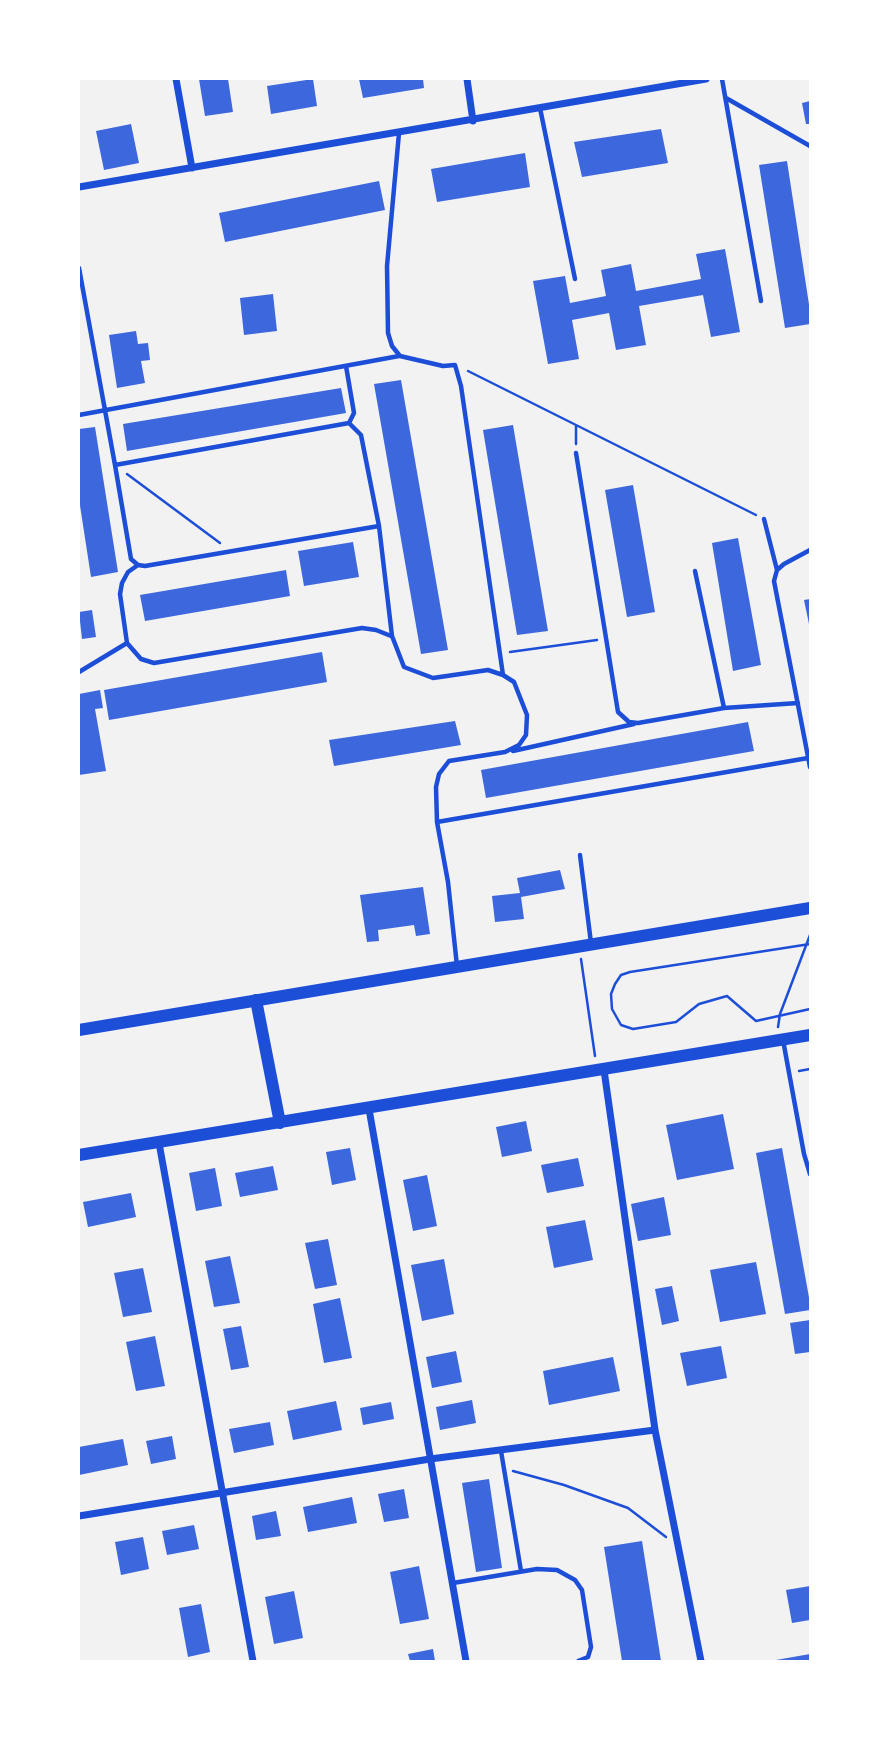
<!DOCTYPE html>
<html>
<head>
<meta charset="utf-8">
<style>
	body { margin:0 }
	#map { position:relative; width:889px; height:1740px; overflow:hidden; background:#f2f2f2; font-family:"Source Sans 3",sans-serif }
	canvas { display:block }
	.frame { position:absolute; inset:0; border:80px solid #fff; pointer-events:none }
</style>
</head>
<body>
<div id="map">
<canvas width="889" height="1740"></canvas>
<div class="frame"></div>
</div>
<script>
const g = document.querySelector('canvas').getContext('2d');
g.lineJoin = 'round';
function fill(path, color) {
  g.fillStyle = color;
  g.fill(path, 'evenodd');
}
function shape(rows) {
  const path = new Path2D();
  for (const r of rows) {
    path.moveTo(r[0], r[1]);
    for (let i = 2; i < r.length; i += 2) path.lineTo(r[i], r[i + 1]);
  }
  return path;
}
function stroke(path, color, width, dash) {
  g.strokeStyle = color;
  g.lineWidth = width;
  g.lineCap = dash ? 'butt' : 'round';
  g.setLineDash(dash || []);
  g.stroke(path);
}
fill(shape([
	[199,79,228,79,233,112,205,116],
	[313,79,317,106,271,114,267,86],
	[359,79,423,79,424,88,363,98],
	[810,101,810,124,806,124,802,103],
	[131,124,139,163,104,170,96,131],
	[661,129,668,163,582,177,574,142],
	[525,153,530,187,437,202,431,169],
	[787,161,810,311,810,324,785,328,759,165],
	[379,181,385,210,225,242,219,213],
	[725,249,740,332,711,337,703,295,639,306,646,345,616,350,609,313,572,320,579,359,548,364,533,281,565,276,570,303,606,296,601,270,631,264,636,291,701,279,696,254],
	[273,294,277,331,244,335,240,298],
	[136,331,138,344,148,343,150,360,141,361,145,383,117,388,109,335],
	[401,380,448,650,421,654,374,384],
	[341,388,346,413,127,451,123,424],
	[513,425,548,631,517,635,483,430],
	[95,427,118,572,91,577,79,499,79,429],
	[633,485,655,612,627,617,605,490],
	[738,538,761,665,733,671,712,543],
	[353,542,359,577,304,586,298,551],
	[286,570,290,596,145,621,140,595],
	[810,599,810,624,809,624,804,600],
	[92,610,96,637,82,639,79,612],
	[322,652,327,682,109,720,104,690],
	[100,690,103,708,95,709,106,771,79,775,79,694],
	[455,721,461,745,334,766,329,740],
	[748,722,754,751,486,798,481,770],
	[560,870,565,889,521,897,524,919,495,922,492,896,520,893,517,878],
	[423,887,430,934,416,936,414,925,378,930,379,941,367,942,360,895],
	[723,1114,734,1169,677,1180,666,1125],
	[526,1121,532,1151,502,1157,496,1127],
	[350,1148,356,1180,332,1185,326,1152],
	[782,1148,810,1303,810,1310,785,1314,756,1153],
	[578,1158,584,1186,547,1193,541,1165],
	[273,1166,278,1190,240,1197,235,1173],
	[215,1168,222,1206,196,1211,189,1173],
	[427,1175,437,1226,413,1231,403,1180],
	[131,1193,136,1217,88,1227,83,1202],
	[664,1197,671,1235,638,1241,631,1204],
	[585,1220,593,1260,554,1268,546,1227],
	[328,1239,337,1285,315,1289,305,1243],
	[230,1256,240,1303,214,1307,205,1261],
	[444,1259,454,1314,422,1321,411,1265],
	[756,1262,766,1314,720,1322,710,1270],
	[143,1268,152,1312,123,1317,114,1273],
	[672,1286,679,1321,662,1325,655,1289],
	[340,1298,352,1358,324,1363,313,1304],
	[810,1320,810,1352,795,1354,790,1323],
	[241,1326,249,1367,231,1370,223,1329],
	[155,1336,165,1386,136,1391,126,1342],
	[721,1346,727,1378,687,1386,680,1353],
	[456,1351,462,1382,432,1388,426,1357],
	[613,1357,620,1391,549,1405,543,1371],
	[472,1400,476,1423,440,1430,436,1407],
	[336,1401,342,1430,293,1440,287,1411],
	[391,1402,394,1419,363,1425,360,1408],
	[270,1422,274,1445,234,1453,229,1429],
	[172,1436,176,1459,151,1464,146,1441],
	[123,1439,128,1465,79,1475,79,1447],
	[489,1479,502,1568,476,1572,462,1483],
	[404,1489,409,1518,384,1522,378,1494],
	[352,1497,357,1523,308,1532,303,1507],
	[276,1511,281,1536,256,1540,252,1516],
	[194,1525,199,1549,167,1555,162,1531],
	[143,1537,149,1569,121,1575,115,1542],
	[642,1541,661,1661,622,1661,604,1547],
	[419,1566,429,1619,400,1624,390,1572],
	[810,1586,810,1620,792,1623,786,1590],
	[294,1591,303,1638,274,1644,265,1597],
	[201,1604,210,1652,188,1657,179,1608],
	[433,1649,435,1661,410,1661,408,1654],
	[810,1654,810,1661,776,1661,776,1660]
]), '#3d67dc');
stroke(shape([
	[468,371,756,515],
	[576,426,576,444],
	[127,474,220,543],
	[510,652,597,640],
	[810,944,630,972,621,975,615,984,611,994,612,1009,621,1025,633,1029,676,1022,699,1004,727,996,756,1021,810,1009],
	[581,959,595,1056],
	[778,1027,780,1014,810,935],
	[799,1071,810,1069],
	[513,1471,564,1485,628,1508,666,1537]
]), '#1d4ed8', 2.5);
stroke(shape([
	[722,79,761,301],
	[726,98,810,146],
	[540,108,575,279],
	[399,133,387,266,388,333,392,346,400,356,443,366,455,365,461,386,503,675],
	[79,268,115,465,349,423,361,435,379,526,392,636,404,667,433,678,488,670,503,675,514,682,527,715,526,735,519,745,505,752,449,761,439,774,436,787,437,822,448,882,457,966],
	[346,366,354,413,349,423],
	[79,415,399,356],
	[576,453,618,712,629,722,638,723,724,708,798,703],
	[115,465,131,559,138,565,145,566,379,526],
	[764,519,777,570],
	[810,550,784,564,777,570,774,581,810,767],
	[138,565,128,572,122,583,120,594,127,643,141,659,154,663,362,628,376,630,391,636],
	[695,571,724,708],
	[79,672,127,643],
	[513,751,634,724],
	[437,822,808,758],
	[580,855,591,943],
	[783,1040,804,1154,810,1174],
	[501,1451,521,1571],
	[453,1583,537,1569,557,1570,575,1580,582,1590,591,1647,588,1657,578,1661]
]), '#1d4ed8', 4.5);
stroke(shape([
	[176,79,192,168],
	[467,79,473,121],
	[79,187,706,79],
	[604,1070,655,1430,701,1661],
	[369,1109,466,1661],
	[159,1143,253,1661],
	[79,1516,430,1459,655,1430]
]), '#1d4ed8', 7);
stroke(shape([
	[256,1000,280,1123],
	[79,1030,810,908],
	[79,1155,810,1035]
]), '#1d4ed8', 12);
</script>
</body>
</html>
